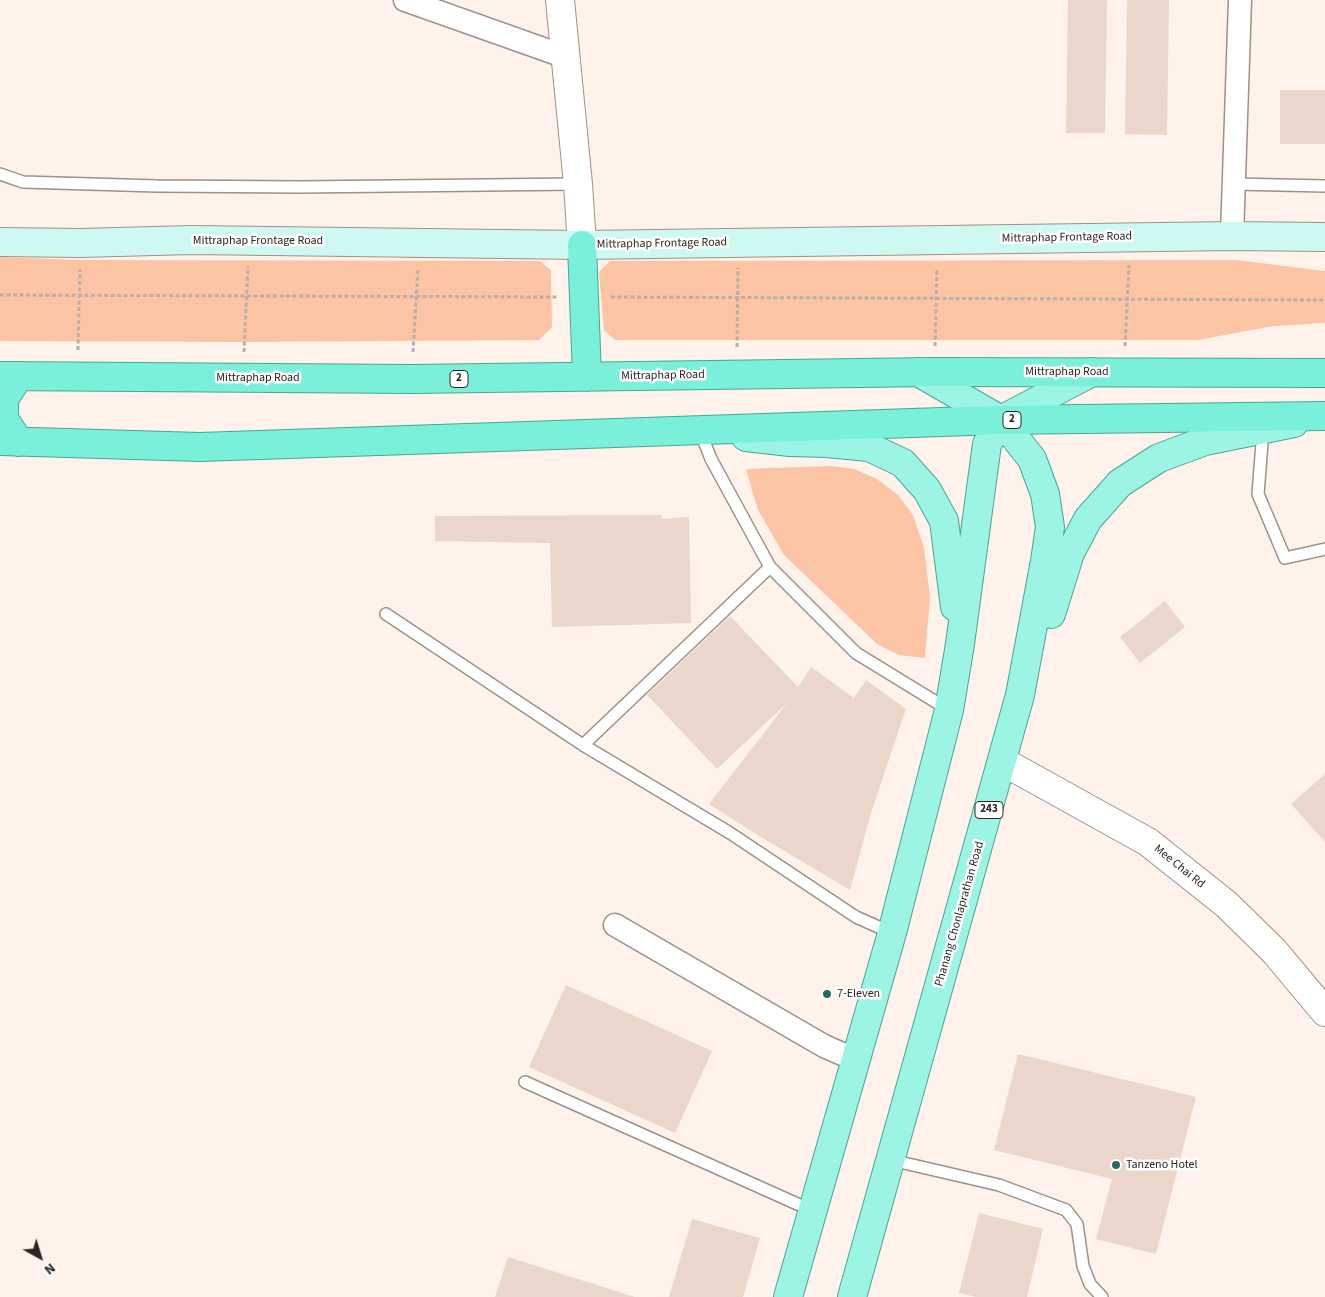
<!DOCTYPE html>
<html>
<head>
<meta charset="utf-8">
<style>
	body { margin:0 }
	#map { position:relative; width:1325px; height:1297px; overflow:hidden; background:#fef2eb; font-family:"Source Sans 3",sans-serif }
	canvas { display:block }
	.north { position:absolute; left:15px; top:1232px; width:50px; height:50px; -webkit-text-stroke:4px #fff; paint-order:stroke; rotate:141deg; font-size:14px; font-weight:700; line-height:20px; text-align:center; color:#2c2420 }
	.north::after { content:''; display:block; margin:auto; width:18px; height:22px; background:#2c2420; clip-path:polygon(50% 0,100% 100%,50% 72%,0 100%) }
</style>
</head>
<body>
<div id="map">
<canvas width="1325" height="1297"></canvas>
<div class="north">N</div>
</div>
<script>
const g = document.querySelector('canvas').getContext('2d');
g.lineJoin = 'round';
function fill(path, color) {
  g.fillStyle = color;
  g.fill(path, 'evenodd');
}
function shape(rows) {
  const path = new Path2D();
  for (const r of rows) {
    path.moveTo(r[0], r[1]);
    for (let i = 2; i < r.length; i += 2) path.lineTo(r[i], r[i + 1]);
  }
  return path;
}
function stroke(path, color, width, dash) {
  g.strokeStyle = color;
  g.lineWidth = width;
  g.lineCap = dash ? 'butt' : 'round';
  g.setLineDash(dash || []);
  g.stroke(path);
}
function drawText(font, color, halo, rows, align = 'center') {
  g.font = font + ' "Source Sans 3",sans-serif';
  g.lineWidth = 5;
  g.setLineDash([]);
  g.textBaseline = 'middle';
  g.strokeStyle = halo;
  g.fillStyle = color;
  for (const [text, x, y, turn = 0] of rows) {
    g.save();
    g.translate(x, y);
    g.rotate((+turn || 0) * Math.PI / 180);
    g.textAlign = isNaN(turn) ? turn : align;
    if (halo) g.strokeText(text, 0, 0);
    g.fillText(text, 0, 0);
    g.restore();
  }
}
fill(shape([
	[0,257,80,260,540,261,551,270,552,327,539,340,245,342,0,341],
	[1236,260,1325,271,1325,323,1273,326,1198,340,615,340,604,330,599,272,610,261],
	[832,466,854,469,877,479,898,495,913,515,924,548,930,597,925,658,899,655,877,644,784,555,758,510,746,469]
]), '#fbc4a4');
fill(shape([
	[1068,0,1107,0,1105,133,1066,133],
	[1127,0,1169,0,1167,135,1125,134],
	[1280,90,1325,90,1325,144,1280,144],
	[661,515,662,519,689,517,691,623,552,627,550,543,435,541,435,516],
	[1165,601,1185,627,1140,663,1120,637],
	[730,616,798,687,811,667,854,698,866,680,906,709,871,813,850,890,756,834,709,804,787,703,717,769,647,695],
	[1325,774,1325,842,1291,804],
	[566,985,712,1051,675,1133,529,1067],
	[1018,1054,1196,1097,1156,1254,1096,1239,1112,1179,994,1150],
	[979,1213,1043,1229,1027,1297,976,1297,959,1293],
	[692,1219,760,1238,743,1297,669,1297],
	[508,1257,635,1297,495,1297]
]), '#ead6ca');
const service = shape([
	[0,174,23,182,157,186,300,187,578,184],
	[1235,184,1325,186],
	[1263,430,1258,494,1285,558,1325,549],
	[700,431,711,459,770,567,856,653,949,710],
	[386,614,583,745,730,833,856,917,892,933],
	[583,745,770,567],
	[525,1082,813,1211],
	[891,1160,999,1185,1066,1210,1077,1224,1083,1266,1090,1284,1102,1297]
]);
const minor = shape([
	[405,0,566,57],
	[1232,236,1240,0],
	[615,925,824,1046,856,1060]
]);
const tertiary = shape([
	[560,0,578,184,582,245],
	[1002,761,1148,842,1226,904,1274,951,1325,1012]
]);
const secondary = shape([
	[0,242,80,243,192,240,582,245,1232,236,1325,237]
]);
const primary = shape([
	[746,437,790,442,827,443,869,447,903,463,927,490,944,521,955,607],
	[1051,614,1070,553,1088,519,1120,483,1159,458,1205,441,1294,423],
	[788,1297,892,933,949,710,960,644,987,444,1001,420,1092,372],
	[852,1297,1020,695,1045,561,1050,527,1045,494,1032,459,1001,420,918,372]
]);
const trunk = shape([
	[582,245,587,377],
	[0,376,412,379,934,372,1325,373],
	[0,441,200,447,1001,420,1325,416],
	[19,442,4,419,4,399,19,376]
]);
stroke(service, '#a28f85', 14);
stroke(minor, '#a28f85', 25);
stroke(tertiary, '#a28f85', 30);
stroke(secondary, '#a28f85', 30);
stroke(primary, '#49a694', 30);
stroke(trunk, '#49a694', 30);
stroke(shape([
	[0,295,557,297],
	[611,297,1325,300],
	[935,346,937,268],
	[1125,346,1129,265],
	[737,347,738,268],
	[78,350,80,269],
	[244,352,248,266],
	[413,352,418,268]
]), '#baafa9', 3, [4, 2.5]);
stroke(service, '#fff', 11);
stroke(minor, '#fff', 22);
stroke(tertiary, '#fff', 28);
stroke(secondary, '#cdf9f2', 28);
stroke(primary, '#9bf4e4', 28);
stroke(trunk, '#7af0db', 28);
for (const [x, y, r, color] of [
	[827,994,5,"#246a5d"],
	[1116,1165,5,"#246a5d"]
]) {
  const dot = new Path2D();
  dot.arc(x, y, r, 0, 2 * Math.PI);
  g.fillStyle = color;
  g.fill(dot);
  stroke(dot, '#fff', 2);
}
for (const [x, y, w] of [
	[459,379,18],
	[1012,420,18],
	[989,810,28]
]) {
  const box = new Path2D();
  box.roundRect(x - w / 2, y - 8.5, w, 17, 4);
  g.fillStyle = '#fff';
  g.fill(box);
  stroke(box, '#2c2420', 1);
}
drawText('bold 11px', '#2c2420', null, [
	["2",459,379],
	["2",1012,420],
	["243",989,810]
]);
drawText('12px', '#2c2420', '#fff', [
	["Mittraphap Frontage Road",1067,238,-1],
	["Mittraphap Frontage Road",258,241],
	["Mittraphap Frontage Road",662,244,-1],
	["Mittraphap Road",1067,372],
	["Mittraphap Road",663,376,-1],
	["Mittraphap Road",258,378],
	["Mee Chai Rd",1179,867,39],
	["Phanang Chonlaprathan Road",960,914,-74]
]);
drawText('12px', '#2c2420', '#fff', [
	["7-Eleven",837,994],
	["Tanzeno Hotel",1126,1165]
], 'left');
</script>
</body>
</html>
